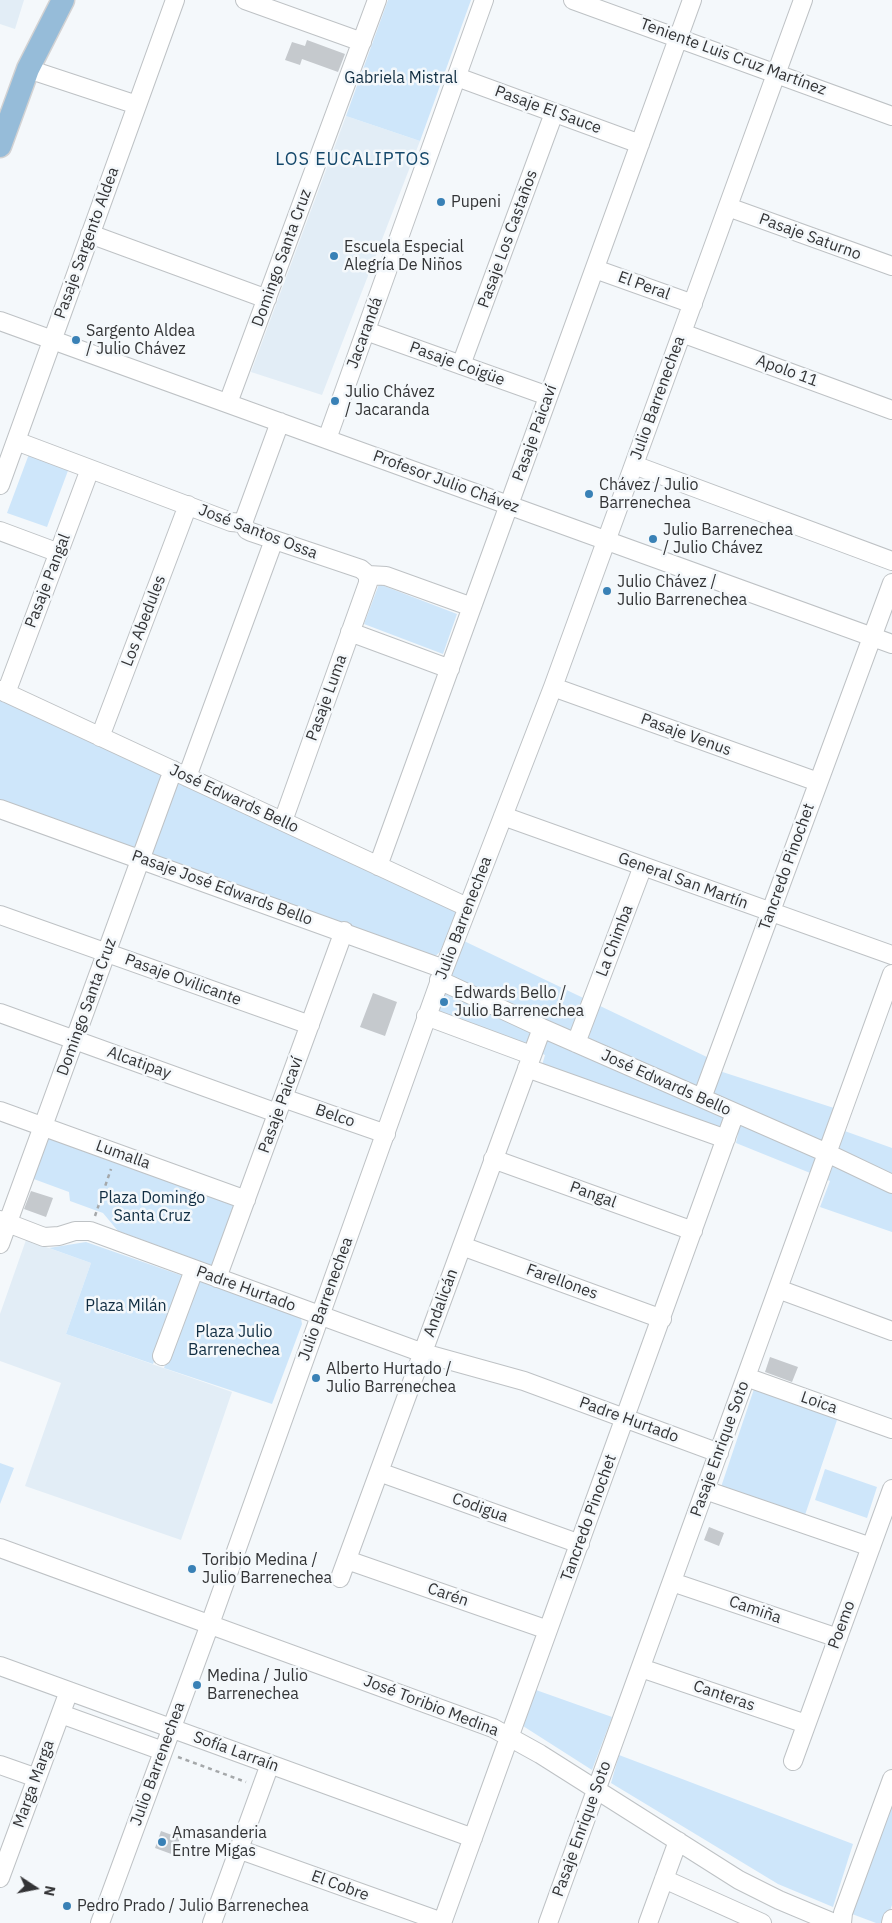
<!DOCTYPE html>
<html>
<head>
<meta charset="utf-8">
<style>
	body { margin:0 }
	#map { position:relative; width:892px; height:1923px; overflow:hidden; background:#f4f8fb; font-family:"IBM Plex Sans",sans-serif }
	canvas { display:block }
	.north { position:absolute; left:10px; top:1863px; width:50px; height:50px; -webkit-text-stroke:4px #f4f8fb; paint-order:stroke; rotate:101deg; font-size:14px; font-weight:700; line-height:20px; text-align:center; color:#333436 }
	.north::after { content:''; display:block; margin:auto; width:18px; height:22px; background:#333436; clip-path:polygon(50% 0,100% 100%,50% 72%,0 100%) }
</style>
</head>
<body>
<div id="map">
<canvas width="892" height="1923"></canvas>
<div class="north">N</div>
</div>
<script>
const g = document.querySelector('canvas').getContext('2d');
g.lineJoin = 'round';
function fill(path, color) {
  g.fillStyle = color;
  g.fill(path, 'evenodd');
}
function shape(rows) {
  const path = new Path2D();
  for (const r of rows) {
    path.moveTo(r[0], r[1]);
    for (let i = 2; i < r.length; i += 2) path.lineTo(r[i], r[i + 1]);
  }
  return path;
}
function stroke(path, color, width, dash) {
  g.strokeStyle = color;
  g.lineWidth = width;
  g.lineCap = dash ? 'butt' : 'round';
  g.setLineDash(dash || []);
  g.stroke(path);
}
function drawText(font, color, halo, rows, align = 'center') {
  g.font = font + ' "IBM Plex Sans",sans-serif';
  g.lineWidth = 5;
  g.setLineDash([]);
  g.textBaseline = 'middle';
  g.strokeStyle = halo;
  g.fillStyle = color;
  for (const [text, x, y, turn = 0] of rows) {
    g.save();
    g.translate(x, y);
    g.rotate((+turn || 0) * Math.PI / 180);
    g.textAlign = isNaN(turn) ? turn : align;
    if (halo) g.strokeText(text, 0, 0);
    g.fillText(text, 0, 0);
    g.restore();
  }
}
fill(shape([
	[0,0,24,0,15,29,0,24],
	[346,116,420,141,322,395,251,372],
	[26,1240,91,1263,66,1334,232,1392,181,1540,25,1486,61,1383,0,1361,0,1314]
]), '#e2edf6');
fill(shape([
	[388,0,471,0,420,141,346,116],
	[29,454,69,468,47,527,7,513],
	[379,584,457,614,443,654,364,624],
	[0,700,458,908,440,952,433,958,0,806],
	[464,941,709,1058,707,1067,834,1108,828,1125,892,1148,892,1232,820,1207,830,1181,736,1143,738,1134,542,1065,545,1055,437,1011],
	[48,1132,237,1203,213,1266,118,1231,103,1213,70,1201,69,1192,31,1178],
	[86,1242,186,1277,153,1364,66,1334,91,1263,49,1248],
	[198,1277,300,1313,302,1324,272,1404,164,1368],
	[754,1389,838,1417,805,1515,721,1487],
	[0,1463,14,1468,0,1504],
	[825,1469,877,1487,867,1518,815,1500],
	[536,1690,612,1717,592,1770,523,1726],
	[619,1755,853,1844,833,1907,778,1884,611,1783],
	[892,1804,892,1905,886,1923,876,1923,852,1914]
]), '#cee6fa');
fill(shape([
	[307,40,345,54,338,72,302,59,300,65,285,60,292,42,305,46],
	[373,993,397,1002,385,1036,360,1027],
	[31,1191,53,1198,46,1217,24,1209],
	[770,1357,798,1367,792,1382,765,1372],
	[709,1527,724,1533,719,1546,704,1540],
	[161,1831,180,1838,174,1855,155,1848]
]), '#c5c9cd');
const minor = shape([
	[245,0,362,42],
	[573,0,892,116],
	[28,69,137,105],
	[457,77,640,144],
	[728,207,892,266],
	[90,234,267,299],
	[595,269,693,304],
	[0,321,892,644],
	[366,331,548,396],
	[682,333,892,410],
	[461,365,554,113],
	[228,403,377,0],
	[327,439,484,0],
	[16,441,231,522,243,523],
	[634,465,892,561],
	[0,485,175,0],
	[243,523,247,530,251,532,361,569,368,575,386,576,472,607],
	[243,523,280,422],
	[0,531,59,553],
	[350,632,450,669],
	[553,687,818,782],
	[0,690,467,907],
	[6,693,90,469],
	[100,737,188,505],
	[187,777,274,540],
	[0,809,444,969],
	[503,816,892,955],
	[283,821,368,583,368,575],
	[378,866,692,0],
	[0,915,310,1025],
	[439,980,542,1028,827,1153,892,1184],
	[0,1013,277,1113],
	[426,1016,531,1055],
	[576,1043,643,866],
	[527,1068,726,1139],
	[283,1098,386,1134],
	[702,1098,892,583],
	[0,1111,246,1200],
	[493,1159,693,1231],
	[0,1220,44,1237,59,1236,75,1231,90,1231,423,1353,524,1381,719,1453],
	[0,1244,173,770],
	[462,1246,662,1319],
	[217,1278,344,931],
	[778,1289,892,1331],
	[162,1356,194,1270],
	[746,1377,892,1429],
	[379,1472,580,1544],
	[705,1490,871,1547],
	[0,1548,493,1728,540,1754,739,1880,779,1900,834,1923],
	[347,1560,548,1630],
	[340,1578,542,1028],
	[672,1582,838,1638],
	[0,1666,473,1838],
	[641,1668,806,1724],
	[61,1714,163,1751],
	[793,1761,892,1489],
	[0,1765,37,1778],
	[238,1849,442,1922],
	[0,1878,69,1691],
	[664,1879,762,1923],
	[100,1923,210,1624,444,969,553,687,803,0],
	[212,1923,270,1764],
	[442,1923,735,1113],
	[548,1923,892,974],
	[648,1923,678,1841],
	[842,1923,843,1913,892,1779],
	[891,1923,892,1919]
]);
const major = shape([
	[0,146,28,69,63,0]
]);
stroke(minor, '#bec2c5', 20);
stroke(major, '#d2d2d3', 25);
stroke(shape([
	[95,1216,111,1169],
	[178,1757,246,1782]
]), '#a5a8aa', 2.5, [4, 4]);
stroke(minor, '#fff', 18);
stroke(major, '#96bcd9', 22);
for (const [x, y, r, color] of [
	[441,202,5,"#3981b6"],
	[334,256,5,"#3981b6"],
	[76,340,5,"#3981b6"],
	[335,401,5,"#3981b6"],
	[589,494,5,"#3981b6"],
	[653,539,5,"#3981b6"],
	[607,591,5,"#3981b6"],
	[444,1002,5,"#3981b6"],
	[316,1378,5,"#3981b6"],
	[192,1569,5,"#3981b6"],
	[197,1685,5,"#3981b6"],
	[162,1842,5,"#3981b6"],
	[67,1906,5,"#3981b6"]
]) {
  const dot = new Path2D();
  dot.arc(x, y, r, 0, 2 * Math.PI);
  g.fillStyle = color;
  g.fill(dot);
  stroke(dot, '#f4f8fb', 2);
}
drawText('16px', '#333436', '#f4f8fb', [
	["Teniente Luis Cruz Martínez",733,57,20],
	["Pasaje El Sauce",548,110,20],
	["Pasaje Saturno",810,237,20],
	["Pasaje Los Castaños",508,239,-70],
	["Pasaje Sargento Aldea",87,243,-70],
	["Domingo Santa Cruz",282,258,-70],
	["El Peral",644,286,20],
	["Jacarandá",365,333,-70],
	["Pasaje Coigüe",457,364,20],
	["Apolo 11",787,371,20],
	["Julio Barrenechea",658,398,-70],
	["Pasaje Paicaví",535,433,-70],
	["Profesor Julio Chávez",446,482,20],
	["José Santos Ossa",258,532,21],
	["Pasaje Pangal",48,581,-69],
	["Los Abedules",144,621,-69],
	["Pasaje Luma",327,698,-70],
	["Pasaje Venus",686,735,20],
	["José Edwards Bello",234,799,25],
	["Tancredo Pinochet",787,867,-70],
	["General San Martín",683,881,20],
	["Pasaje José Edwards Bello",222,888,20],
	["Julio Barrenechea",464,918,-69],
	["La Chimba",615,941,-69],
	["Pasaje Ovilicante",183,980,20],
	["Domingo Santa Cruz",87,1007,-70],
	["Alcatipay",139,1063,20],
	["José Edwards Bello",666,1083,24],
	["Pasaje Paicaví",281,1105,-70],
	["Belco",335,1116,19],
	["Lumalla",123,1155,20],
	["Pangal",593,1195,20],
	["Farellones",562,1282,20],
	["Padre Hurtado",246,1289,20],
	["Julio Barrenechea",326,1299,-70],
	["Andalicán",441,1303,-70],
	["Loica",819,1403,19],
	["Padre Hurtado",629,1420,20],
	["Pasaje Enrique Soto",720,1449,-70],
	["Codigua",480,1508,20],
	["Tancredo Pinochet",589,1518,-70],
	["Carén",448,1595,19],
	["Camiña",755,1610,19],
	["Poemo",842,1625,-70],
	["Canteras",724,1696,19],
	["José Toribio Medina",431,1706,21],
	["Sofía Larraín",236,1752,20],
	["Julio Barrenechea",158,1764,-70],
	["Marga Marga",34,1784,-70],
	["Pasaje Enrique Soto",582,1829,-70],
	["El Cobre",340,1886,20]
]);
drawText('16px', '#102d42', '#f4f8fb', [
	["Gabriela Mistral",401,78],
	["Plaza Domingo",152,1198],
	["Santa Cruz",152,1216],
	["Plaza Milán",126,1306],
	["Plaza Julio",234,1332],
	["Barrenechea",234,1350]
]);
drawText('16px', '#333436', '#f4f8fb', [
	["Pupeni",451,202],
	["Escuela Especial",344,247],
	["Alegría De Niños",344,265],
	["Sargento Aldea",86,331],
	["/ Julio Chávez",86,349],
	["Julio Chávez",345,392],
	["/ Jacaranda",345,410],
	["Chávez / Julio",599,485],
	["Barrenechea",599,503],
	["Julio Barrenechea",663,530],
	["/ Julio Chávez",663,548],
	["Julio Chávez /",617,582],
	["Julio Barrenechea",617,600],
	["Edwards Bello /",454,993],
	["Julio Barrenechea",454,1011],
	["Alberto Hurtado /",326,1369],
	["Julio Barrenechea",326,1387],
	["Toribio Medina /",202,1560],
	["Julio Barrenechea",202,1578],
	["Medina / Julio",207,1676],
	["Barrenechea",207,1694],
	["Amasanderia",172,1833],
	["Entre Migas",172,1851],
	["Pedro Prado / Julio Barrenechea",77,1906]
], 'left');
g.letterSpacing = '1px';
drawText('18px', '#13476a', '#f4f8fb', [
	["LOS EUCALIPTOS",353,160]
]);
g.letterSpacing = '0px';
</script>
</body>
</html>
